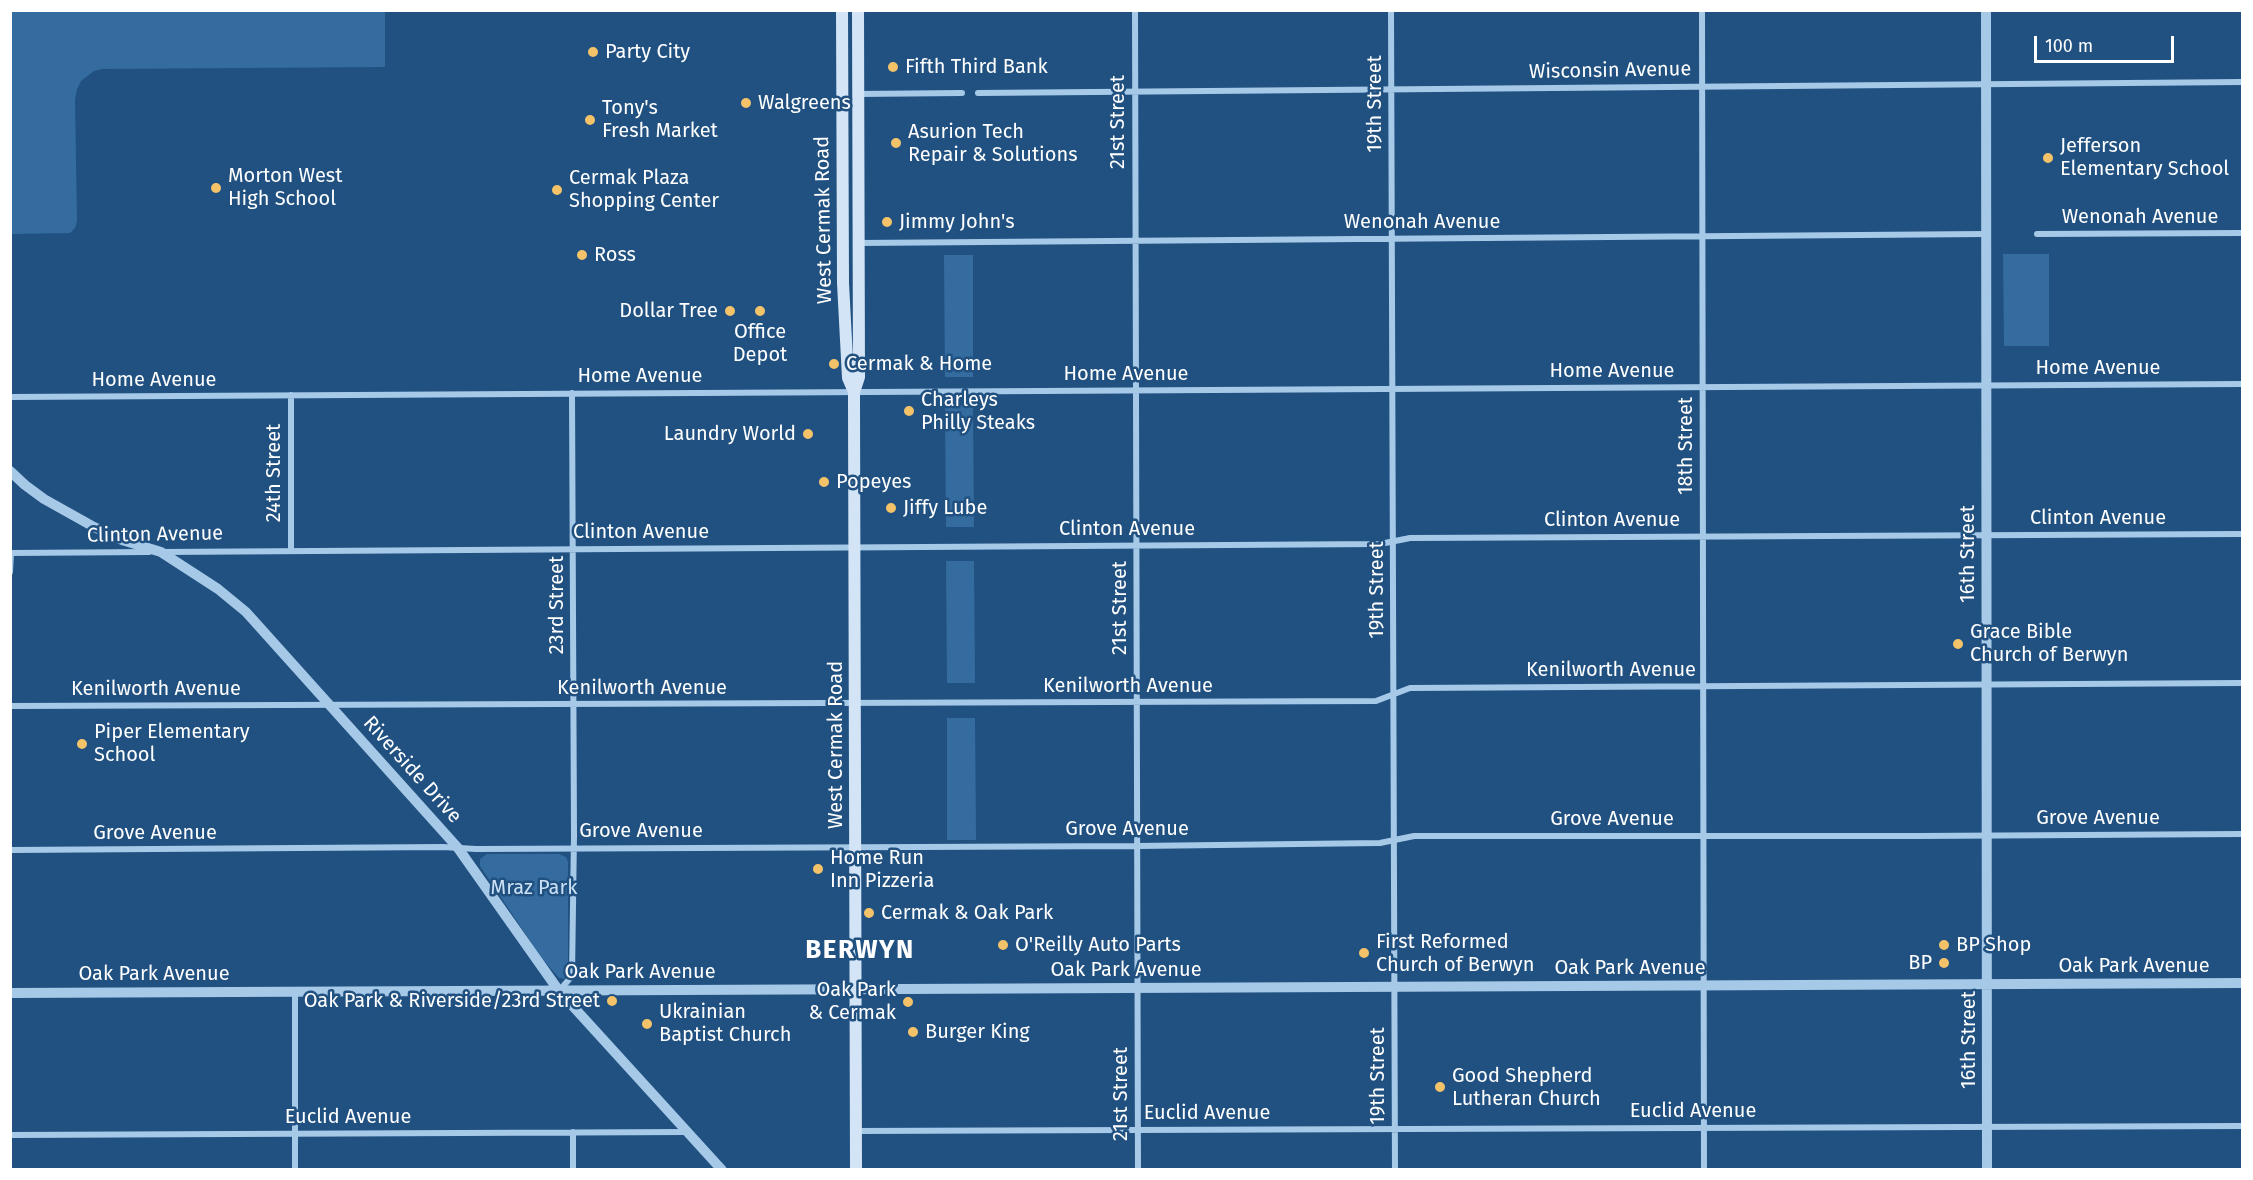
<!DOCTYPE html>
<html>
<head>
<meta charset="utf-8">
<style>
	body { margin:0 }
	#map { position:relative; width:2253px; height:1180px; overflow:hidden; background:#215181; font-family:"Fira Sans",sans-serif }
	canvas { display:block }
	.frame { position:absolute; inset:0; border:12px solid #fff; pointer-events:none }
	.scale { position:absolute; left:2034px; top:36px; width:140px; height:27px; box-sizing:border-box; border:3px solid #fff; border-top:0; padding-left:8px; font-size:18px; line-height:21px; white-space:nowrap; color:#fff; -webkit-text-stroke:4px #215181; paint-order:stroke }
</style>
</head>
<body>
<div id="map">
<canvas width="2253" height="1180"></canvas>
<div class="frame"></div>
<div class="scale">100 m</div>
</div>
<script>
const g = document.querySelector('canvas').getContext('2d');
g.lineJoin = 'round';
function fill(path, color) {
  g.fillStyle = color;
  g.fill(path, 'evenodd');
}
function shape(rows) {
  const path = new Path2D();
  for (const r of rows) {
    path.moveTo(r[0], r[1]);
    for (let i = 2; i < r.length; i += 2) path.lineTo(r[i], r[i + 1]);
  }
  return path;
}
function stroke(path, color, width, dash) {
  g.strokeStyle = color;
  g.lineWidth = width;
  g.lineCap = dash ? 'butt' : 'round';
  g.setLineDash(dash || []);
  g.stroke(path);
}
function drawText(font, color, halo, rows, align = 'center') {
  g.font = font + ' "Fira Sans",sans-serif';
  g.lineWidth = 5;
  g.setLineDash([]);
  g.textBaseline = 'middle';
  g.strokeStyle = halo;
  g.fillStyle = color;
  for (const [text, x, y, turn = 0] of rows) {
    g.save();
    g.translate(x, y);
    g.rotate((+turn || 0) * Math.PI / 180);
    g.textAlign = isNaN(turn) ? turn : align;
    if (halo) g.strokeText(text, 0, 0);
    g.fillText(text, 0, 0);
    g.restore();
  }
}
fill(shape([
	[10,11,385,11,385,67,102,69,94,71,81,81,77,89,75,99,77,221,75,228,70,233,11,234],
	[2003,254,2049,254,2049,346,2004,346],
	[944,255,973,255,973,377,945,377],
	[945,405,973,405,974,527,946,527],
	[974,561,975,683,947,683,946,561],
	[947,718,975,718,976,840,947,840],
	[487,854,559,854,566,857,568,862,568,963,567,972,564,979,559,978,541,957,480,866,480,859]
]), '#356c9f');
stroke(shape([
	[1135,10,1138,1170],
	[1391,10,1395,1170],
	[1702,10,1704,1170],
	[978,93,2242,82],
	[858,94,962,93],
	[2037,234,2242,233],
	[859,243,1985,234],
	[291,395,291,550],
	[10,397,2242,384],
	[162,552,1380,544,1410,538,2242,534],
	[10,553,149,552],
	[10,572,11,553],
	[10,706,1376,701,1410,688,2242,683],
	[10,850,443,847,476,849,1137,846,1380,843,1414,836,1919,836,2242,834],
	[559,991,572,976,574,835,572,393],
	[856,1131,2242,1126],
	[573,1132,573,1170],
	[10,1135,686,1132],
	[295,1170,295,992]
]), '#a7c9e8', 6);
stroke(shape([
	[1986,10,1987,1170],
	[10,471,25,485,44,499,94,527,122,540,161,552,218,589,246,612,458,848,559,991,722,1170],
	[10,993,2242,983]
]), '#a7c9e8', 10);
stroke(shape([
	[842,10,843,283,848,378,854,392],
	[856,1170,854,404,854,392,859,377,858,10]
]), '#d2e4f6', 12);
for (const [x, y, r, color] of [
	[593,52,6,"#f4c369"],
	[893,67,6,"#f4c369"],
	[746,103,6,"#f4c369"],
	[590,120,6,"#f4c369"],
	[896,143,6,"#f4c369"],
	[2048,158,6,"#f4c369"],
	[216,188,6,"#f4c369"],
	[557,190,6,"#f4c369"],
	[887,222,6,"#f4c369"],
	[582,255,6,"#f4c369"],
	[730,311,6,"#f4c369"],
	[760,311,6,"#f4c369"],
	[834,364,6,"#f4c369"],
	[909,411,6,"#f4c369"],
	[808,434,6,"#f4c369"],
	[824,482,6,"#f4c369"],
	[891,508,6,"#f4c369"],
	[1958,644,6,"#f4c369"],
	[82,744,6,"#f4c369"],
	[818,869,6,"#f4c369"],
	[869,913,6,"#f4c369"],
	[1003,945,6,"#f4c369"],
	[1944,945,6,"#f4c369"],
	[1364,953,6,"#f4c369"],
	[1944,963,6,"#f4c369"],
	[612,1001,6,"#f4c369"],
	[908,1002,6,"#f4c369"],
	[647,1024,6,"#f4c369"],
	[913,1032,6,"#f4c369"],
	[1440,1087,6,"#f4c369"]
]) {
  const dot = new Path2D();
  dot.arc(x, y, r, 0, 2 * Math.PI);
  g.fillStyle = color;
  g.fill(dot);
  stroke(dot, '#215181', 2);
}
drawText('20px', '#fff', '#215181', [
	["Party City",605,52],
	["Fifth Third Bank",905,67],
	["Walgreens",758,103],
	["Tony's",602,108],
	["Fresh Market",602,131],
	["Asurion Tech",908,132],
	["Repair & Solutions",908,155],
	["Jefferson",2060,146],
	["Elementary School",2060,169],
	["Morton West",228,176],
	["High School",228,199],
	["Cermak Plaza",569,178],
	["Shopping Center",569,201],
	["Jimmy John's",899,222],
	["Ross",594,255],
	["Dollar Tree",718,311,"right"],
	["Office",760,332,"center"],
	["Depot",760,355,"center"],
	["Cermak & Home",846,364],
	["Charleys",921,400],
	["Philly Steaks",921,423],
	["Laundry World",796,434,"right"],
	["Popeyes",836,482],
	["Jiffy Lube",903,508],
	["Grace Bible",1970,632],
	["Church of Berwyn",1970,655],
	["Piper Elementary",94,732],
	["School",94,755],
	["Home Run",830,858],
	["Inn Pizzeria",830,881],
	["Cermak & Oak Park",881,913],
	["First Reformed",1376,942],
	["Church of Berwyn",1376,965],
	["O'Reilly Auto Parts",1015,945],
	["BP Shop",1956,945],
	["BP",1932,963,"right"],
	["Oak Park",896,990,"right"],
	["& Cermak",896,1013,"right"],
	["Oak Park & Riverside/23rd Street",600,1001,"right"],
	["Ukrainian",659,1012],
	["Baptist Church",659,1035],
	["Burger King",925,1032],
	["Good Shepherd",1452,1076],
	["Lutheran Church",1452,1099]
], 'left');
drawText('20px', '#fff', '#215181', [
	["Wisconsin Avenue",1610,71,-1],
	["19th Street",1375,104,-90],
	["21st Street",1118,122,-90],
	["Wenonah Avenue",2140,217],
	["West Cermak Road",824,220,-91],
	["Wenonah Avenue",1422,222],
	["Home Avenue",2098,368],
	["Home Avenue",1612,371],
	["Home Avenue",1126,374],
	["Home Avenue",640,376],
	["Home Avenue",154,380],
	["18th Street",1686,446,-90],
	["24th Street",274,473,-90],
	["Clinton Avenue",2098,518],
	["Clinton Avenue",1612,520],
	["Clinton Avenue",1127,529],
	["Clinton Avenue",641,532],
	["Clinton Avenue",155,535,-1],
	["16th Street",1968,554,-90],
	["19th Street",1377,590,-90],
	["23rd Street",557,605,-90],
	["21st Street",1120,608,-90],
	["Kenilworth Avenue",1611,670],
	["Kenilworth Avenue",1128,686],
	["Kenilworth Avenue",642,688],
	["Kenilworth Avenue",156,689],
	["West Cermak Road",836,745,-90],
	["Riverside Drive",412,770,48],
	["Grove Avenue",2098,818],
	["Grove Avenue",1612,819],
	["Grove Avenue",1127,829],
	["Grove Avenue",641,831],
	["Grove Avenue",155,833],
	["Oak Park Avenue",2134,966],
	["Oak Park Avenue",1630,968],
	["Oak Park Avenue",1126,970],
	["Oak Park Avenue",640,972],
	["Oak Park Avenue",154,974],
	["16th Street",1969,1040,-90],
	["19th Street",1378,1076,-90],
	["21st Street",1121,1094,-90],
	["Euclid Avenue",1693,1111],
	["Euclid Avenue",1207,1113],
	["Euclid Avenue",348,1117]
]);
drawText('20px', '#cbe1f6', '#215181', [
	["Mraz Park",534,888]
]);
g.letterSpacing = '1.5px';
drawText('bold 26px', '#fff', '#215181', [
	["BERWYN",860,951]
]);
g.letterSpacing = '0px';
</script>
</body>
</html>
